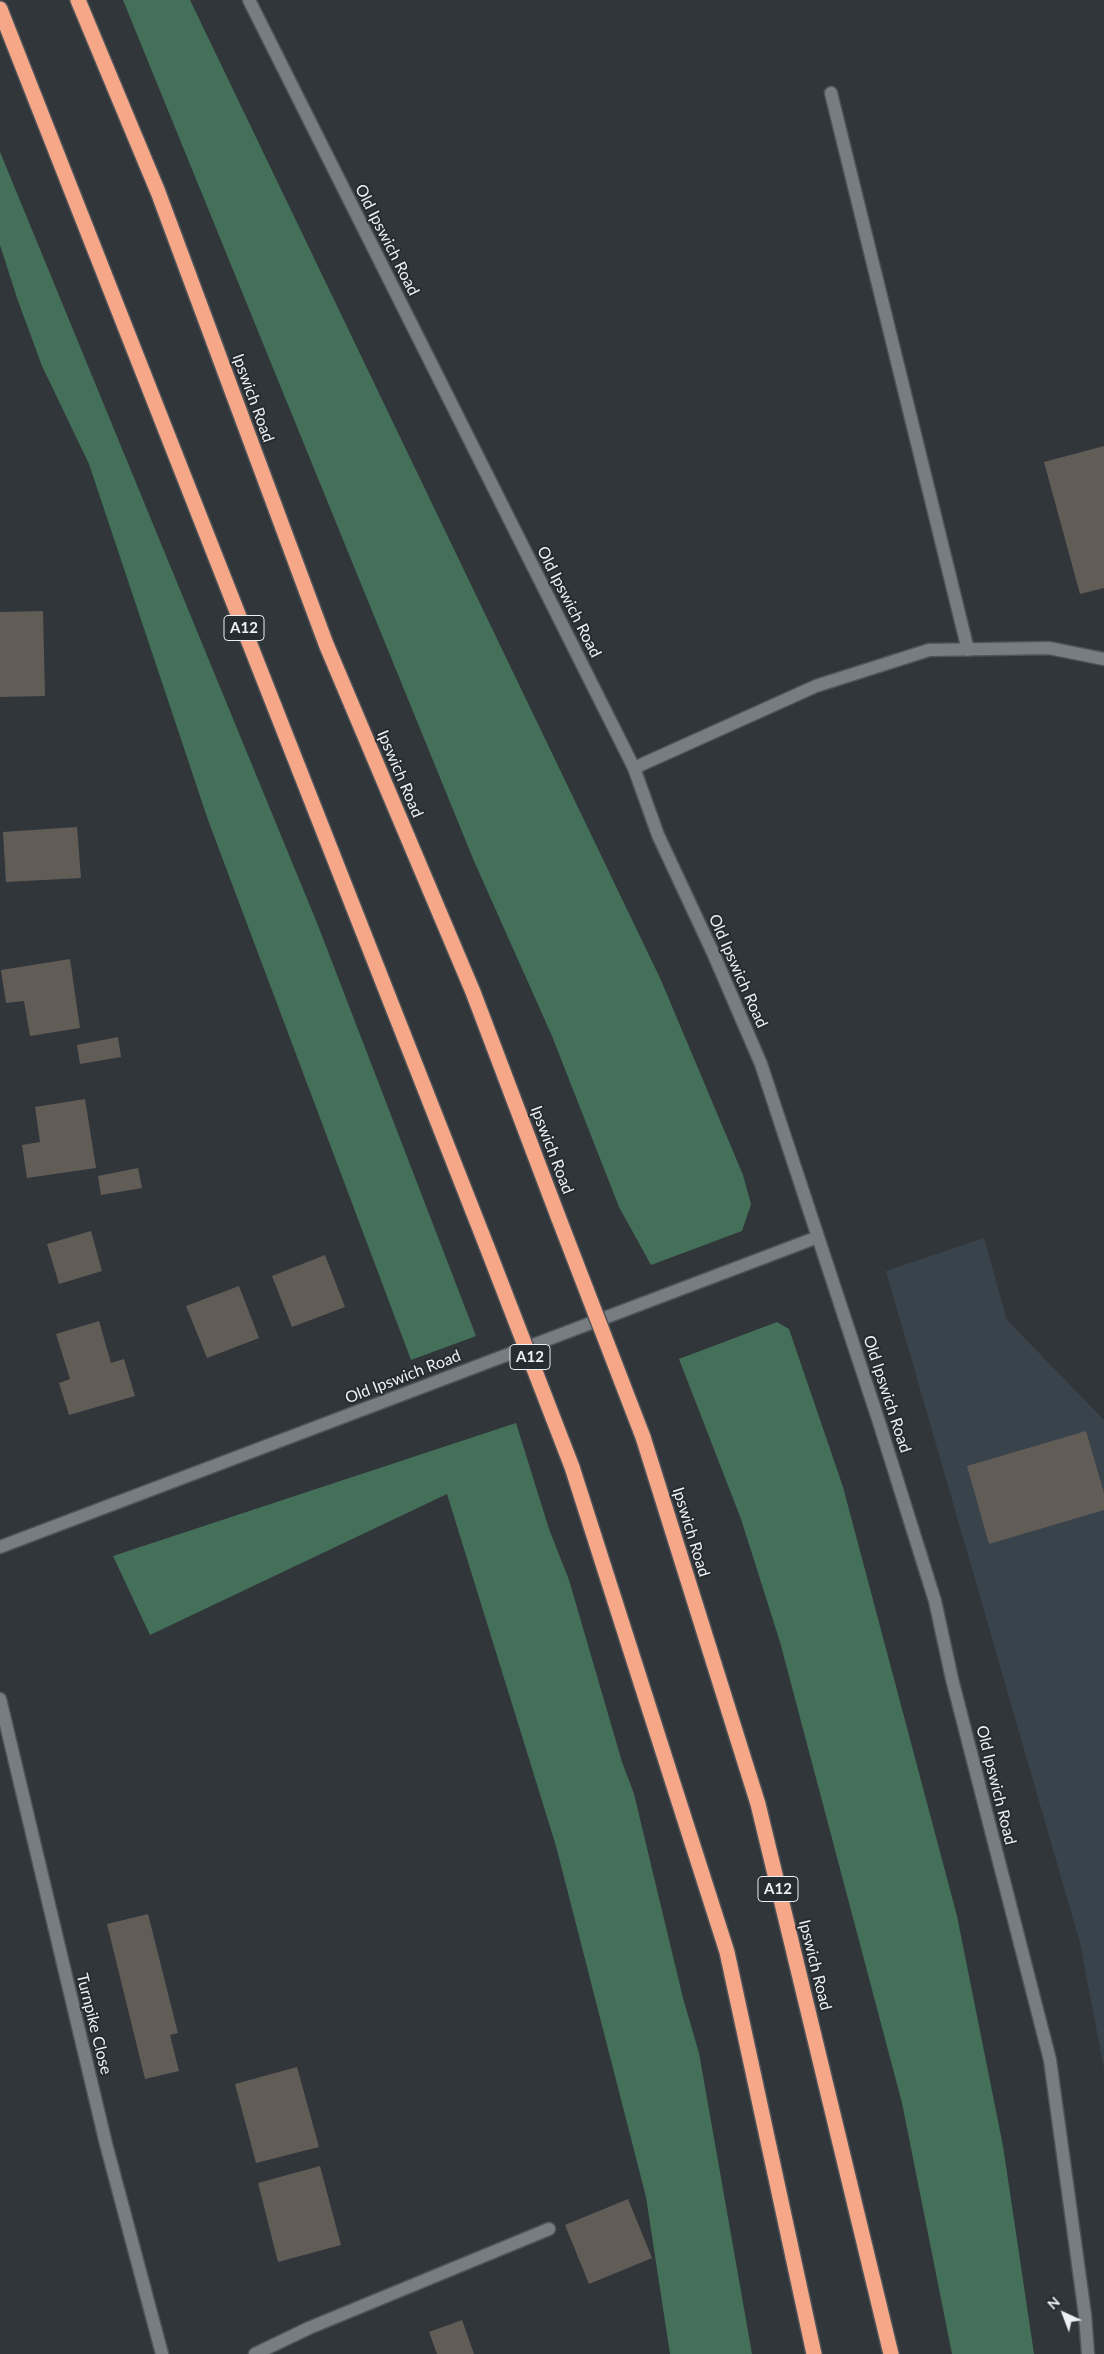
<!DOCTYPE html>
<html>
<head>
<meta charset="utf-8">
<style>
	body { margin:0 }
	#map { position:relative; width:1104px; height:2354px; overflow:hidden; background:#31363b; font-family:Lato,sans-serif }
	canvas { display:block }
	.north { position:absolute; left:1039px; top:2289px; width:50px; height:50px; -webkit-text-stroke:4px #272c30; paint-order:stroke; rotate:317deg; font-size:14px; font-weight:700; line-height:20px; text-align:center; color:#eef1f4 }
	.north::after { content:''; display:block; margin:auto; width:18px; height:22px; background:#eef1f4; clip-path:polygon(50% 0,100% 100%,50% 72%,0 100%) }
</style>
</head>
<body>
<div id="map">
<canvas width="1104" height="2354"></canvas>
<div class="north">N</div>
</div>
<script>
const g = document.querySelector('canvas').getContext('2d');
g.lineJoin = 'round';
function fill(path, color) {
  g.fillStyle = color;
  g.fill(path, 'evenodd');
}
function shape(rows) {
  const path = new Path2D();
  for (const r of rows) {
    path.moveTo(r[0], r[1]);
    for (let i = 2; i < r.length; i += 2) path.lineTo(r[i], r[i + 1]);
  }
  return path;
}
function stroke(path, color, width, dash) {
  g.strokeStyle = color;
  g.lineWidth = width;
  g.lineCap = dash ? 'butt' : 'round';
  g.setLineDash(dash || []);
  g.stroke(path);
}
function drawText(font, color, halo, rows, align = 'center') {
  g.font = font + ' Lato,sans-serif';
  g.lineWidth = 4;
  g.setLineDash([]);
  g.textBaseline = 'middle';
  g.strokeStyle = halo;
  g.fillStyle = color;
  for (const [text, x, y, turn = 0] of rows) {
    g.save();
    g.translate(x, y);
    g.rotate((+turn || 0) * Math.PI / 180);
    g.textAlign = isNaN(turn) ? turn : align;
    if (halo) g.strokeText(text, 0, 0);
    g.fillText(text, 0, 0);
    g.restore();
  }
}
fill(shape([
	[984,1238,1007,1320,1104,1420,1104,2069,1080,1943,886,1271]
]), '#39434b');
fill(shape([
	[123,0,190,0,660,978,743,1175,751,1204,742,1231,651,1265,619,1207,552,1036,474,861],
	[0,152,317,923,476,1336,411,1360,208,820,89,464,42,366,17,298,0,245],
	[777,1322,789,1329,843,1487,957,1916,1003,2146,1034,2354,952,2354,902,2103,780,1642,741,1519,679,1359],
	[516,1423,549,1529,569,1580,622,1762,634,1794,683,1998,699,2053,752,2354,670,2354,646,2197,556,1846,447,1494,150,1635,113,1556]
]), '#447059');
fill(shape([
	[1104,446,1104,588,1080,594,1044,462],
	[43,611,45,696,0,697,0,612],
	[77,827,81,878,6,882,3,832],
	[70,959,80,1028,30,1036,24,1001,6,1003,1,970],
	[118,1037,121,1057,80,1064,77,1045],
	[85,1099,96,1168,27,1178,22,1145,40,1142,35,1107],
	[138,1168,142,1188,101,1195,98,1176],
	[91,1231,102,1271,59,1284,47,1244],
	[325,1255,345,1307,292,1327,272,1276],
	[239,1286,259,1338,207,1358,186,1306],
	[99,1321,111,1363,124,1359,135,1396,69,1415,59,1383,70,1379,56,1334],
	[1086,1431,1104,1493,1104,1510,989,1544,967,1466],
	[148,1914,178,2033,170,2035,179,2071,145,2079,107,1924],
	[297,2067,319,2147,256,2163,235,2084],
	[320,2166,341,2245,278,2262,258,2183],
	[628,2199,652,2258,589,2284,565,2225],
	[462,2320,474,2354,437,2354,429,2332]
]), '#625c57');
const lane = shape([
	[831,93,968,650],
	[634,768,816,686,929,650,1049,648,1104,659],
	[255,2354,309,2328,549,2229]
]);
const street = shape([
	[0,1699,106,2144,162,2354]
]);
const secondary = shape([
	[249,0,634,768,658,835,714,955,761,1064,879,1422,935,1601,952,1679,1050,2060,1085,2315,1088,2354],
	[0,1547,818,1237]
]);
const highway = shape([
	[78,0,158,192,326,644,473,992,559,1219],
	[0,9,487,1247],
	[643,1437,758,1804,891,2354],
	[572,1467,727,1952,814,2354]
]);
stroke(lane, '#505459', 15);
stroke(street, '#505459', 15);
stroke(secondary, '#505459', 15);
stroke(highway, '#505459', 18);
stroke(lane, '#777d82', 12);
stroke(street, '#777d82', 12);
stroke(secondary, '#777d82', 12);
stroke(highway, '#f5a787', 15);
const highwayBridge = shape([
	[559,1219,643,1437],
	[487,1247,572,1467]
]);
stroke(highwayBridge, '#505459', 18, []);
stroke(highwayBridge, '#f5a787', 15);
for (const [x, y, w] of [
	[244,628,40],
	[530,1357,40],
	[778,1889,40]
]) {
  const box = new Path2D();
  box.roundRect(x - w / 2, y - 12.5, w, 25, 4);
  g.fillStyle = '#272c30';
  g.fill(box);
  stroke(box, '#eef1f4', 1);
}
drawText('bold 15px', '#eef1f4', null, [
	["A12",244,628],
	["A12",530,1357],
	["A12",778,1889]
]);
drawText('16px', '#eef1f4', '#272c30', [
	["Old Ipswich Road",387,240,63],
	["Ipswich Road",253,398,70],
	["Old Ipswich Road",569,602,63],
	["Ipswich Road",400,774,67],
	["Old Ipswich Road",738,971,66],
	["Ipswich Road",552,1150,69],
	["Old Ipswich Road",403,1377,-21],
	["Old Ipswich Road",887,1394,72],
	["Ipswich Road",691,1532,73],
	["Old Ipswich Road",996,1785,76],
	["Ipswich Road",815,1965,76],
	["Turnpike Close",94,2024,76]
]);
</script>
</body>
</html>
